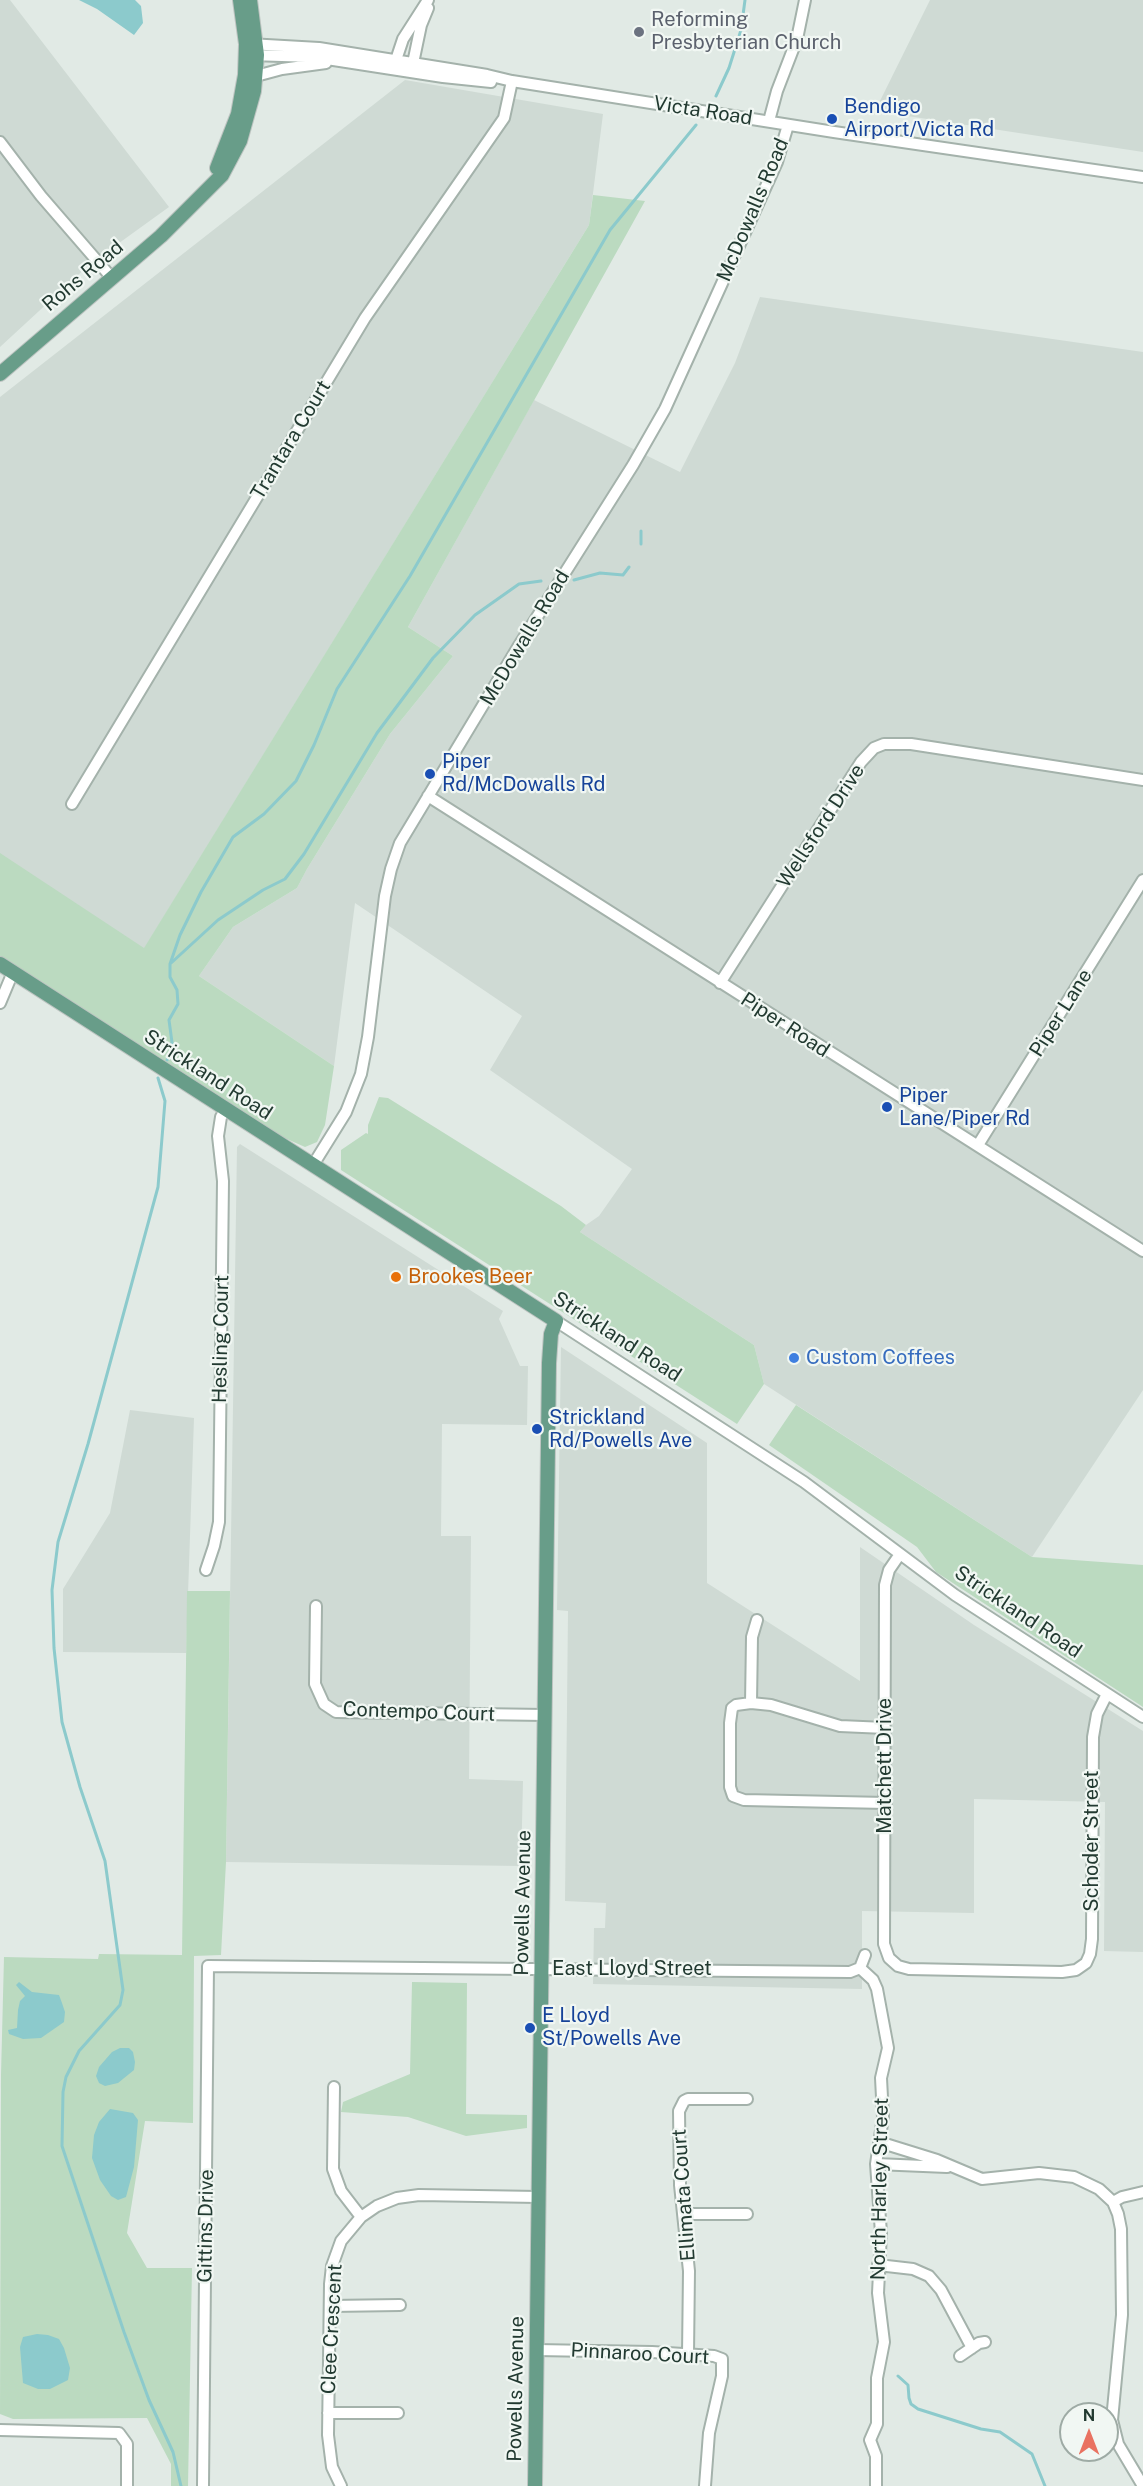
<!DOCTYPE html>
<html>
<head>
<meta charset="utf-8">
<style>
	body { margin:0 }
	#map { position:relative; width:1143px; height:2486px; overflow:hidden; background:#e1eae5; font-family:"Public Sans",sans-serif }
	canvas { display:block }
	.north { position:absolute; left:1059px; top:2402px; width:60px; height:60px; box-sizing:border-box; background:#f1f7f3; border:2px solid #9eaba5; border-radius:50%; rotate:0deg; font-size:16px; font-weight:700; line-height:24px; text-align:center; color:#223a31 }
	.north::after { content:''; display:block; margin:auto; width:21px; height:27px; background:#e97261; clip-path:polygon(50% 0,100% 100%,50% 72%,0 100%) }
</style>
</head>
<body>
<div id="map">
<canvas width="1143" height="2486"></canvas>
<div class="north">N</div>
</div>
<script>
const g = document.querySelector('canvas').getContext('2d');
g.lineJoin = 'round';
function fill(path, color) {
  g.fillStyle = color;
  g.fill(path, 'evenodd');
}
function shape(rows) {
  const path = new Path2D();
  for (const r of rows) {
    path.moveTo(r[0], r[1]);
    for (let i = 2; i < r.length; i += 2) path.lineTo(r[i], r[i + 1]);
  }
  return path;
}
function stroke(path, color, width, dash) {
  g.strokeStyle = color;
  g.lineWidth = width;
  g.lineCap = dash ? 'butt' : 'round';
  g.setLineDash(dash || []);
  g.stroke(path);
}
function drawText(font, color, halo, rows, align = 'center') {
  g.font = font + ' "Public Sans",sans-serif';
  g.lineWidth = 4.5;
  g.setLineDash([]);
  g.textBaseline = 'middle';
  g.strokeStyle = halo;
  g.fillStyle = color;
  for (const [text, x, y, turn = 0] of rows) {
    g.save();
    g.translate(x, y);
    g.rotate((+turn || 0) * Math.PI / 180);
    g.textAlign = isNaN(turn) ? turn : align;
    if (halo) g.strokeText(text, 0, 0);
    g.fillText(text, 0, 0);
    g.restore();
  }
}
fill(shape([
	[0,0,10,0,169,207,90,264,0,347],
	[930,0,1143,0,1143,152,875,111],
	[405,80,603,114,589,225,144,949,0,854,0,397],
	[760,297,1143,352,1143,1390,1032,1557,764,1384,754,1345,580,1232,586,1225,599,1216,632,1169,490,1070,522,1016,355,903,334,1066,199,976,233,927,297,888,307,869,390,734,453,656,408,627,534,400,680,472,735,363],
	[240,1144,503,1311,499,1319,520,1366,528,1366,527,1425,442,1424,441,1536,471,1536,469,1779,523,1781,521,1866,226,1862,237,1147],
	[561,1347,707,1443,707,1583,860,1681,860,1547,974,1625,1143,1731,1143,1952,1104,1951,1105,1802,974,1799,974,1913,862,1911,862,1989,593,1984,594,1928,605,1928,606,1903,565,1901,568,1611,557,1610],
	[130,1410,194,1418,186,1653,63,1652,63,1589,110,1513]
]), '#cfdad4');
fill(shape([
	[593,195,645,201,408,627,453,656,390,734,307,869,297,888,233,927,199,976,334,1066,325,1125,317,1142,305,1147,271,1132,0,956,0,853,144,948,589,225],
	[379,1097,388,1098,561,1206,586,1225,580,1232,754,1345,764,1384,737,1424,341,1170,341,1150,366,1133,368,1134,368,1125],
	[796,1405,1032,1557,1143,1565,1143,1707,936,1572,917,1547,769,1445],
	[187,1591,230,1591,226,1862,221,1955,194,1956,193,2123,145,2121,127,2233,147,2268,192,2268,188,2486,171,2486,171,2464,147,2418,13,2419,0,2414,1,2075,4,1957,98,1959,99,1954,182,1955],
	[412,1982,467,1983,466,2114,527,2115,527,2128,466,2136,408,2117,341,2112,343,2102,410,2074]
]), '#bbdac0');
fill(shape([
	[79,0,135,0,141,6,143,23,134,35,97,9],
	[19,1982,32,1992,59,1995,62,2003,65,2012,64,2022,41,2038,23,2039,9,2034,8,2030,17,2028,18,2010,20,2001,25,1996,16,1985],
	[120,2048,129,2048,133,2052,135,2062,134,2070,118,2083,105,2086,99,2083,96,2076,99,2067,112,2052],
	[110,2109,133,2113,138,2120,134,2167,126,2197,118,2200,111,2196,100,2180,92,2158,94,2135,99,2122],
	[37,2334,48,2335,59,2339,64,2348,70,2368,68,2380,50,2389,38,2389,23,2383,20,2347,23,2337]
]), '#8ccacc');
stroke(shape([
	[716,96,729,68,741,30,745,0],
	[641,544,641,531],
	[574,580,600,573,623,575,629,567],
	[170,964,180,935,201,892,233,837,264,814,296,781,314,745,337,689,410,576,610,230,696,125],
	[167,1060,173,1050,169,1020,178,1004,177,990,170,977,170,964,218,920,263,890,285,879,304,854,377,733,433,658,475,615,519,584,541,581],
	[158,1078,165,1101,158,1187,88,1444,58,1542,52,1590,54,1648,62,1722,80,1787,105,1861,123,1990,120,2005,79,2051,66,2077,63,2092,62,2146,124,2332,149,2400,173,2452,181,2486],
	[898,2376,908,2385,909,2398,911,2404,918,2409,981,2429,1000,2432,1032,2454,1045,2486]
]), '#8ccacc', 3);
const minor = shape([
	[249,44,319,48,487,75,512,81,834,132,1143,177],
	[250,55,314,57,443,77,491,82],
	[394,66,403,39,428,0],
	[412,68,421,25,428,8],
	[256,76,282,69,326,63],
	[769,121,777,91,797,39,805,0],
	[0,142,41,196,111,277],
	[428,796,1143,1251],
	[72,804,365,318,504,118,512,81],
	[720,983,861,762,874,748,884,744,911,744,1143,780],
	[0,1003,13,972],
	[978,1145,1143,880],
	[313,1165,346,1112,361,1074,368,1037,385,896,391,869,400,843,518,647,633,465,665,409,777,162,788,125],
	[556,1321,804,1482,955,1595,1143,1717],
	[900,1554,889,1570,885,1585,884,1944,889,1958,898,1966,909,1969,1062,1972,1076,1970,1086,1963,1090,1954,1092,1939,1093,1737,1097,1714,1107,1694],
	[206,1570,214,1546,219,1522,223,1181,218,1136,221,1117,226,1109],
	[316,1606,315,1684,324,1704,336,1712,545,1715],
	[751,1703,752,1637,757,1620],
	[885,1728,840,1726,771,1705,751,1703,736,1705,732,1708,730,1723,730,1787,733,1796,744,1800,886,1803],
	[860,1968,873,1980,877,1989,888,2048,881,2078,883,2117,876,2164,881,2233,878,2293,884,2342,877,2378,877,2424,870,2440,876,2456,876,2486],
	[334,2087,333,2169,341,2191,361,2217],
	[879,2142,937,2160,982,2179,1039,2173,1074,2177,1099,2189,1113,2202,1118,2214,1121,2229,1122,2315,1112,2420,1118,2444,1143,2486],
	[876,2164,947,2167],
	[1113,2202,1122,2197,1143,2192],
	[683,2214,747,2214],
	[878,2265,913,2269,929,2276,941,2290,972,2348],
	[330,2306,400,2305],
	[536,2350,652,2352,714,2356,722,2359,722,2376,709,2433,705,2486],
	[688,2354,689,2271,680,2185,679,2111,684,2101,688,2099,747,2099],
	[960,2356,979,2343,985,2342],
	[328,2413,398,2413],
	[0,2430,119,2433,127,2444,127,2486],
	[203,2486,208,1966,850,1972,860,1968,865,1955],
	[341,2486,332,2467,328,2435,330,2284,332,2266,341,2241,361,2217,377,2206,397,2198,419,2195,538,2197]
]);
const major = shape([
	[217,168,238,114,245,75,246,44,240,0],
	[0,374,161,236,222,175,240,141,254,91,257,55,250,0],
	[0,964,556,1321,551,1334,549,1363,535,2486]
]);
stroke(minor, '#a4b2ab', 14);
stroke(major, '#bdc4c1', 16);
stroke(minor, '#fff', 10);
stroke(major, '#689d89', 14);
for (const [x, y, r, color] of [
	[639,32,6,"#6b7280"],
	[832,119,6,"#1a4fb4"],
	[430,774,6,"#1a4fb4"],
	[887,1107,6,"#1a4fb4"],
	[396,1277,6,"#e8710a"],
	[794,1358,6,"#3f7fe0"],
	[537,1429,6,"#1a4fb4"],
	[530,2028,6,"#1a4fb4"]
]) {
  const dot = new Path2D();
  dot.arc(x, y, r, 0, 2 * Math.PI);
  g.fillStyle = color;
  g.fill(dot);
  stroke(dot, '#f1f7f3', 2);
}
drawText('20px', '#5b616d', '#f1f7f3', [
	["Reforming",651,20],
	["Presbyterian Church",651,43]
], 'left');
drawText('20px', '#164399', '#f1f7f3', [
	["Bendigo",844,107],
	["Airport/Victa Rd",844,130],
	["Piper",442,762],
	["Rd/McDowalls Rd",442,785],
	["Piper",899,1096],
	["Lane/Piper Rd",899,1119],
	["Strickland",549,1418],
	["Rd/Powells Ave",549,1441],
	["E Lloyd",542,2016],
	["St/Powells Ave",542,2039]
], 'left');
drawText('20px', '#223a31', '#f1f7f3', [
	["Victa Road",703,111,9],
	["McDowalls Road",753,210,-67],
	["Rohs Road",83,276,-40],
	["Trantara Court",291,440,-59],
	["McDowalls Road",525,638,-59],
	["Wellsford Drive",821,826,-57],
	["Piper Lane",1061,1013,-58],
	["Piper Road",785,1025,33],
	["Strickland Road",208,1075,33],
	["Strickland Road",617,1337,33],
	["Hesling Court",221,1339,-89],
	["Strickland Road",1018,1612,34],
	["Contempo Court",419,1712,2],
	["Matchett Drive",885,1766,-90],
	["Schoder Street",1092,1841,-90],
	["Powells Avenue",523,1903,-89],
	["East Lloyd Street",632,1969],
	["North Harley Street",880,2189,-89],
	["Ellimata Court",684,2195,-94],
	["Gittins Drive",206,2226,-89],
	["Clee Crescent",332,2329,-87],
	["Pinnaroo Court",640,2354,3],
	["Powells Avenue",516,2389,-89]
]);
drawText('20px', '#c56008', '#f1f7f3', [
	["Brookes Beer",408,1277]
], 'left');
drawText('20px', '#366cbe', '#f1f7f3', [
	["Custom Coffees",806,1358]
], 'left');
</script>
</body>
</html>
